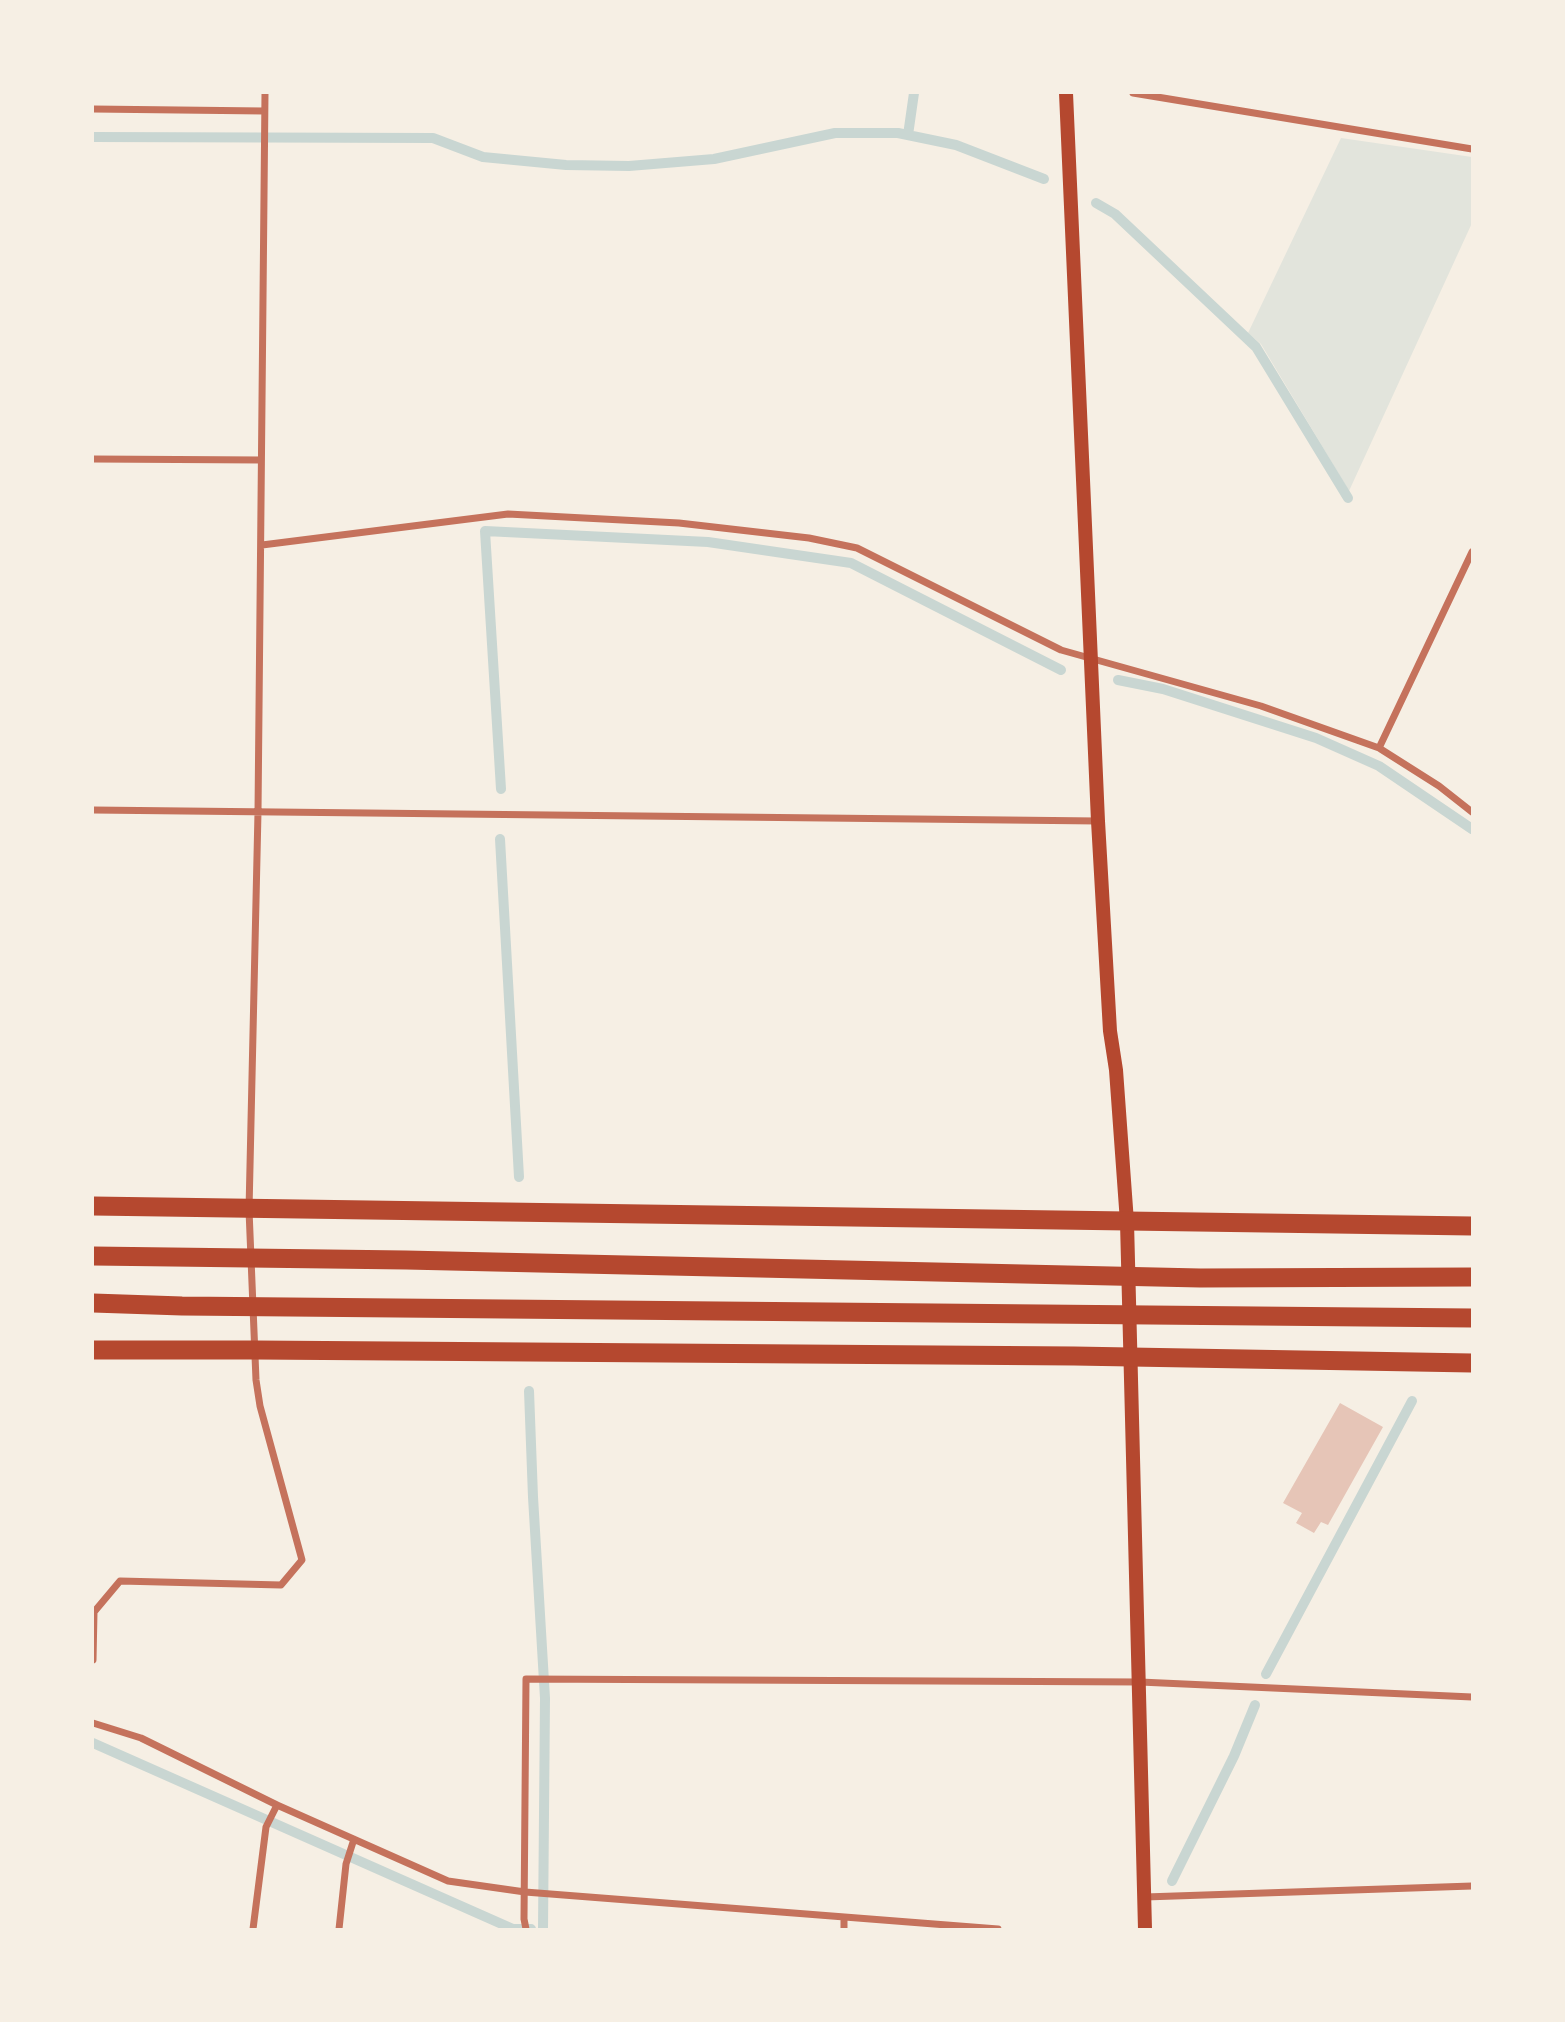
<!DOCTYPE html>
<html>
<head>
<meta charset="utf-8">
<style>
	body { margin:0 }
	#map { position:relative; width:1565px; height:2022px; overflow:hidden; background:#f6efe4; font-family:"Source Serif 4",serif }
	canvas { display:block }
	.frame { position:absolute; inset:0; border:94px solid #f6efe4; pointer-events:none }
</style>
</head>
<body>
<div id="map">
<canvas width="1565" height="2022"></canvas>
<div class="frame"></div>
</div>
<script>
const g = document.querySelector('canvas').getContext('2d');
g.lineJoin = 'round';
function fill(path, color) {
  g.fillStyle = color;
  g.fill(path, 'evenodd');
}
function shape(rows) {
  const path = new Path2D();
  for (const r of rows) {
    path.moveTo(r[0], r[1]);
    for (let i = 2; i < r.length; i += 2) path.lineTo(r[i], r[i + 1]);
  }
  return path;
}
function stroke(path, color, width, dash) {
  g.strokeStyle = color;
  g.lineWidth = width;
  g.lineCap = dash ? 'butt' : 'round';
  g.setLineDash(dash || []);
  g.stroke(path);
}
fill(shape([
	[1341,138,1472,157,1472,223,1349,491,1261,344,1248,333]
]), '#e2e4dc');
stroke(shape([
	[908,135,914,93],
	[93,137,433,138,483,157,566,165,629,166,714,159,835,133,898,133,956,145,1044,179],
	[1096,203,1115,214,1256,347,1348,498],
	[1118,680,1163,689,1316,738,1379,766,1472,829],
	[501,789,485,531,708,542,851,563,1061,670],
	[500,839,519,1177],
	[529,1391,533,1497,545,1698,543,1929],
	[1266,1674,1412,1401],
	[93,1743,513,1929,531,1929],
	[1172,1881,1234,1756,1255,1705]
]), '#c9d6d2', 10);
fill(shape([
	[1340,1403,1383,1427,1328,1525,1321,1522,1314,1533,1296,1523,1302,1513,1283,1503]
]), '#e6c5b7');
stroke(shape([
	[1133,93,1472,149],
	[93,109,264,111],
	[93,459,261,460],
	[262,545,508,514,679,523,809,538,857,548,1061,650,1261,706,1379,748,1439,786,1472,812],
	[1379,748,1472,552],
	[93,810,1098,821],
	[93,1660,94,1612,120,1581,281,1585,302,1560,260,1406,256,1380,249,1210,258,812,265,93],
	[93,1723,141,1738,277,1805,448,1881,525,1892,998,1929],
	[1145,1897,1472,1886],
	[253,1929,266,1827,277,1805],
	[339,1929,346,1864,354,1839],
	[526,1929,524,1919,526,1679,1140,1682,1472,1697],
	[844,1929,844,1917]
]), '#c5725c', 7);
stroke(shape([
	[1066,93,1098,821,1110,1031,1116,1070,1127,1222,1145,1929]
]), '#b5482f', 14);
stroke(shape([
	[93,1206,1472,1226],
	[93,1256,406,1260,1200,1278,1472,1277],
	[93,1303,182,1306,1472,1318],
	[93,1350,256,1350,1074,1356,1472,1363]
]), '#b5482f', 19);
</script>
</body>
</html>
